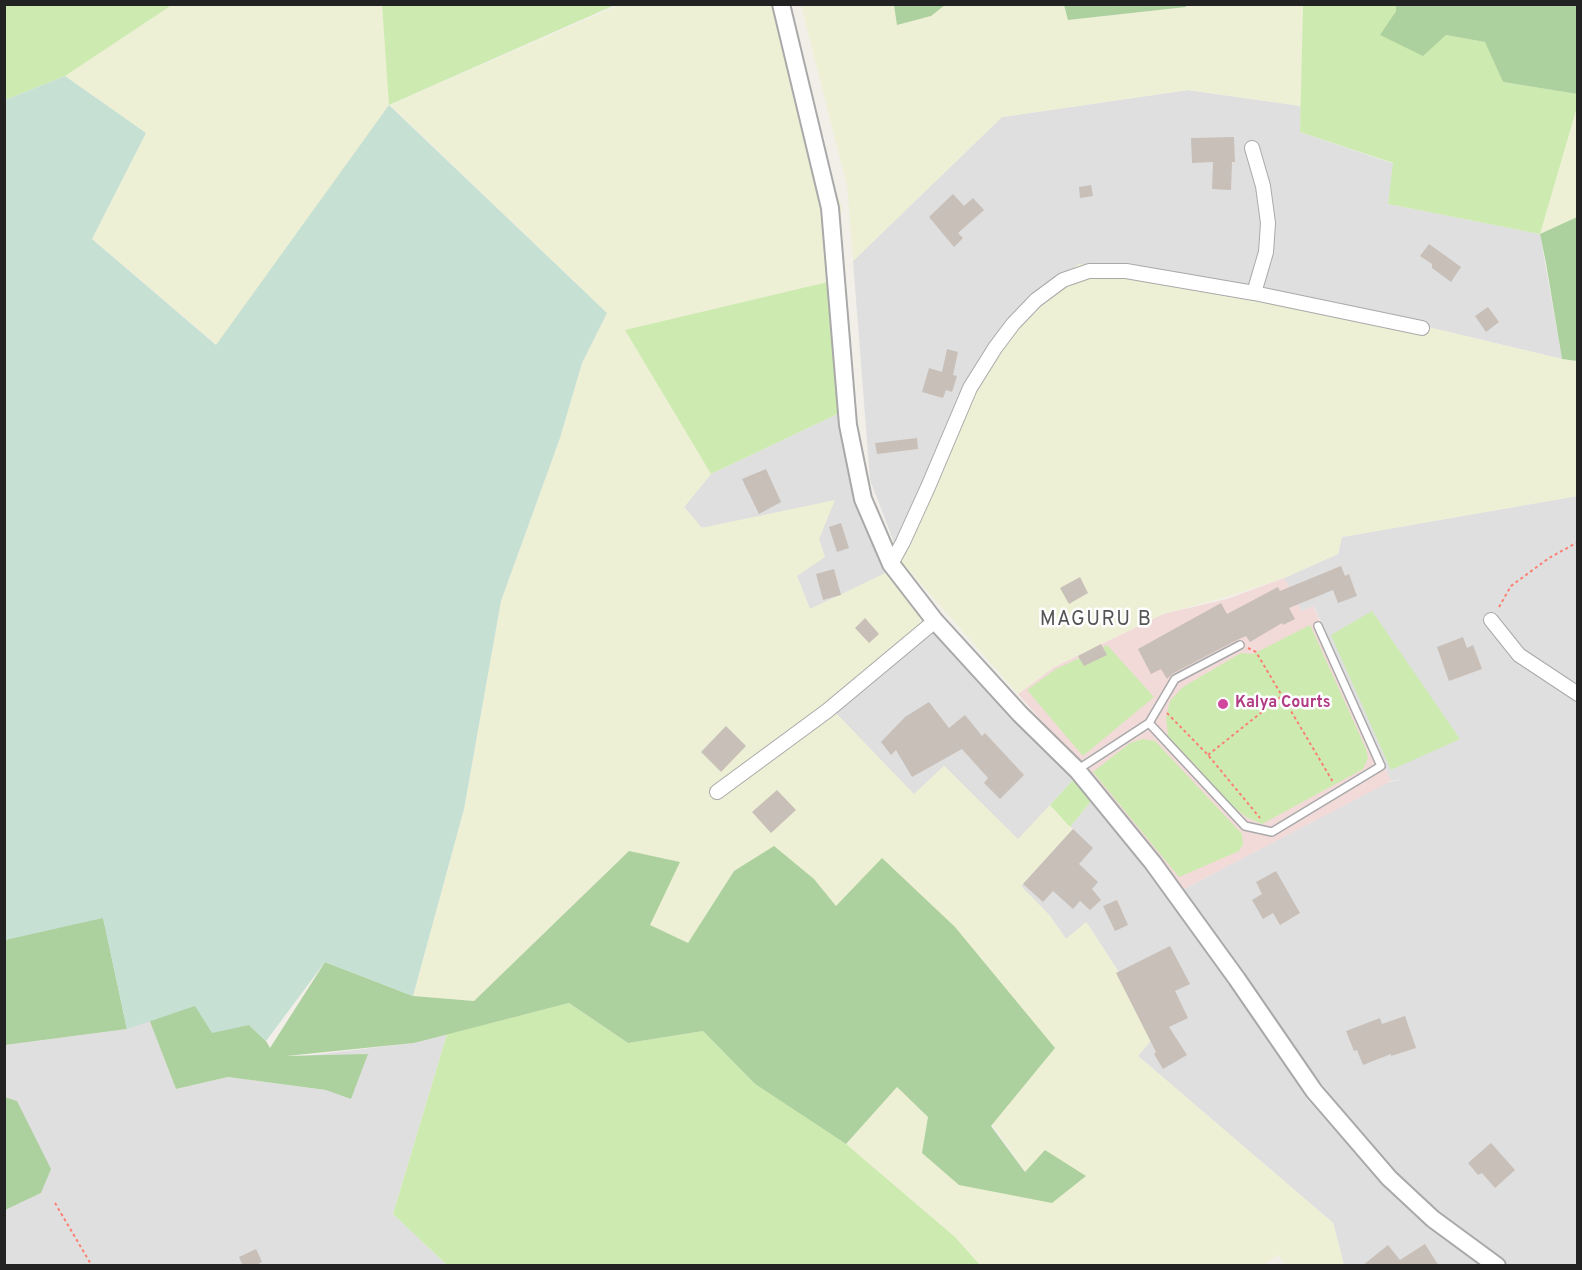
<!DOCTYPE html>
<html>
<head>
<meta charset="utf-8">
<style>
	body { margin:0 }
	#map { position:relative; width:1582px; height:1270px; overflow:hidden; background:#f2efe9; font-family:Overpass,sans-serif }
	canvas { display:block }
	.frame { position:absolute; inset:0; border:6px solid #222; pointer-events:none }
</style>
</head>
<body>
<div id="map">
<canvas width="1582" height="1270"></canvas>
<div class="frame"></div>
</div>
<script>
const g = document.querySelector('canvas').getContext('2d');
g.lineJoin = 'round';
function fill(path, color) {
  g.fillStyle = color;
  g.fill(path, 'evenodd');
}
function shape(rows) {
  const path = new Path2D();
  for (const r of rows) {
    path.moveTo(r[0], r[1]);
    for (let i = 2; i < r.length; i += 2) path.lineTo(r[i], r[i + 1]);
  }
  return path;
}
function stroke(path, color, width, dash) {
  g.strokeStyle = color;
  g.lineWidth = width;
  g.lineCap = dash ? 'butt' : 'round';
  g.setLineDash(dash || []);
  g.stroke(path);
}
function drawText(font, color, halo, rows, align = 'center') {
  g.font = font + ' Overpass,sans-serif';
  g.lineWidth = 5;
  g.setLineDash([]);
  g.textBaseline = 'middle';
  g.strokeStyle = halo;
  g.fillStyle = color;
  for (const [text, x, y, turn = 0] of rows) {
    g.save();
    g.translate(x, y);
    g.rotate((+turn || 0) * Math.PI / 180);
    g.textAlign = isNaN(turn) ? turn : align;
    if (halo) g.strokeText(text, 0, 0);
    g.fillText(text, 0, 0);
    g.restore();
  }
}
fill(shape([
	[1188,90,1301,106,1300,132,1394,164,1388,204,1540,234,1562,359,1369,313,895,545,870,480,853,261,1002,117],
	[846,410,890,571,810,610,797,576,819,539,827,503,701,528,684,507,711,474],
	[1577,496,1577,1265,1505,1265,1436,1213,1390,1170,1287,1040,1180,891,1386,783,1403,779,1391,781,1314,607,1302,612,1284,578,1338,554,1342,537],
	[922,630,938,632,1037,739,1073,780,1018,840,944,766,914,795,830,707],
	[1091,801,1122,834,1188,928,1210,954,1307,1099,1375,1176,1416,1215,1480,1265,1344,1265,1333,1223,1138,1056,1152,1039,1118,971,1087,923,1066,939,1050,916,1021,886],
	[149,1018,176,1089,228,1077,325,1090,304,1056,414,1043,447,1034,393,1214,447,1265,5,1265,4,1210,41,1193,17,1101,5,1097,5,1045,127,1029]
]), '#e0dfdf');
fill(shape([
	[1284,578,1302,611,1313,606,1391,781,1180,891,1086,772,1018,694,1054,667,1163,614,1227,599]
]), '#f2dad9');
fill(shape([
	[172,5,382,5,390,105,619,5,777,5,780,37,842,207,832,281,625,330,711,474,684,507,702,528,835,500,819,539,825,557,797,576,810,609,890,571,919,614,922,630,830,707,914,794,944,766,1018,839,1050,805,1073,829,1021,886,1050,916,1066,939,1086,922,1118,971,1152,1039,1138,1056,1333,1223,1344,1265,1286,1265,1278,1255,1262,1266,980,1265,955,1237,846,1144,897,1086,928,1117,1026,1172,836,906,814,879,734,871,688,944,650,926,629,851,474,1001,413,996,464,809,501,601,560,438,582,363,607,313,390,105,217,345,92,239,146,133,65,76],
	[801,5,1064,5,1069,20,1186,7,1186,5,1303,5,1301,106,1188,90,1002,117,853,261,847,186],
	[1577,107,1577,217,1540,234],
	[1079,264,1171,272,1369,313,1562,359,1577,361,1577,496,1342,537,1338,554,1284,578,1229,596,1163,614,1054,667,1018,694,892,551,926,486,965,388,1034,293]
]), '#eef0d5');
fill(shape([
	[382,4,615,4,615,5,389,105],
	[5,5,172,5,65,76,5,100],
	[1303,5,1396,5,1396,11,1381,35,1446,35,1486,42,1503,82,1577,94,1577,107,1540,234,1388,204,1393,163,1300,132],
	[832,281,846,410,711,474,625,330],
	[1372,611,1460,739,1391,770,1331,635],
	[1310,625,1366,749,1368,758,1363,769,1262,824,1246,817,1234,807,1168,736,1166,717,1170,701,1183,687,1241,653,1253,654],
	[1107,645,1154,697,1083,756,1027,690,1056,669],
	[1142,739,1155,741,1242,834,1243,844,1239,851,1179,877,1093,772,1130,743],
	[1073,780,1091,801,1070,827,1050,805],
	[569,1003,628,1043,703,1031,755,1084,846,1144,955,1237,980,1265,447,1265,393,1214,447,1034]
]), '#cdebb0');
fill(shape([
	[1186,4,1186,7,1068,20,1064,5],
	[894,5,894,4,945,5,931,16,897,25],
	[1396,5,1577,5,1577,94,1503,82,1485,42,1446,35,1423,56,1380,35,1396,11],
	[1577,217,1577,361,1562,359,1546,263,1540,234],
	[774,846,814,879,836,906,882,858,955,927,1055,1048,991,1126,1025,1172,1045,1150,1086,1176,1052,1203,959,1185,922,1153,928,1117,897,1087,846,1144,755,1084,703,1031,628,1043,569,1003,414,1043,286,1056,368,1054,351,1099,326,1090,228,1077,176,1089,149,1019,195,1005,249,1025,266,1041,270,1048,325,962,413,996,474,1001,629,851,680,862,650,925,688,943,734,871],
	[103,917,127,1029,5,1045,4,940],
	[5,1097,17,1101,51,1169,41,1193,5,1210]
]), '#add19e');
fill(shape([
	[65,76,146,133,92,239,216,345,389,105,607,313,582,363,560,438,501,601,464,809,413,996,325,962,266,1041,249,1025,212,1033,195,1006,127,1029,103,918,5,940,5,100]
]), '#c6e0d4');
fill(shape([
	[1234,137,1235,162,1232,162,1231,190,1212,189,1213,162,1192,163,1191,138],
	[1091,185,1093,196,1080,198,1079,187],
	[953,194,964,206,973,198,984,210,958,233,963,238,954,247,929,217],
	[1429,244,1461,267,1451,282,1432,268,1432,264,1420,256],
	[1488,307,1499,322,1486,332,1475,316],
	[947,349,958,352,953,375,957,376,952,392,946,390,943,398,922,392,929,368,942,372],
	[917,438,918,449,877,454,875,443],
	[766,469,781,502,759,514,742,479],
	[841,523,849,548,837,552,829,527],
	[1341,566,1345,576,1349,574,1357,596,1338,603,1333,590,1289,608,1295,619,1283,625,1282,623,1250,642,1246,636,1237,640,1172,674,1167,679,1161,669,1151,674,1138,649,1221,603,1227,614,1278,587,1280,591],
	[834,569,841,595,823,600,816,574],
	[1080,577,1088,593,1069,604,1060,588],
	[865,618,879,634,869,643,855,628],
	[1463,637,1467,648,1473,645,1482,669,1449,681,1437,647],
	[1101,644,1107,655,1084,666,1078,656],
	[929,702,949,728,965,715,982,736,985,733,1024,775,1000,799,984,783,988,778,962,749,912,777,896,750,891,755,881,742,905,717],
	[726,726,746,746,721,772,701,752],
	[777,790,796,810,771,833,752,812],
	[1073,829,1093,848,1079,864,1098,882,1092,889,1101,900,1090,910,1080,901,1073,909,1053,891,1043,902,1023,884],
	[1276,871,1300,913,1280,925,1273,913,1263,919,1252,900,1262,894,1256,882],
	[1117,900,1128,925,1115,931,1103,906],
	[1170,946,1190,984,1175,991,1188,1018,1169,1027,1187,1055,1163,1069,1154,1054,1156,1052,1116,973],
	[1405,1016,1416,1048,1391,1056,1391,1054,1363,1065,1357,1050,1354,1051,1346,1031,1380,1018,1382,1024],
	[1491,1143,1515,1170,1495,1188,1482,1173,1478,1175,1468,1163],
	[1425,1244,1439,1266,1362,1266,1388,1245,1400,1260],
	[256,1249,262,1262,254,1266,243,1266,239,1257]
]), '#c7bfb8');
const service = shape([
	[1149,723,1245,826,1272,832,1381,766,1318,626],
	[1077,770,1149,723,1175,679,1240,645]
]);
const minor = shape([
	[1252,148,1263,186,1268,223,1266,252,1254,293],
	[891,564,903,542,928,487,970,388,995,348,1013,324,1036,300,1063,280,1089,271,1126,271,1254,293,1422,328],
	[1491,620,1519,655,1578,694],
	[717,792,827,711,935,621]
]);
const tertiary = shape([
	[781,4,830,208,848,425,863,499,891,564,935,621,1020,714,1077,770,1153,863,1237,979,1314,1091,1389,1178,1433,1219,1497,1266]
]);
stroke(service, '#a9a9a9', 10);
stroke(minor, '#a9a9a9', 16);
stroke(tertiary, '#a9a9a9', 20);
stroke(shape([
	[1499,607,1511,586,1549,558,1578,542],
	[1248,648,1256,652,1333,782],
	[1167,713,1208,755,1260,818],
	[1208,755,1282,696],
	[55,1203,92,1266]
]), '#fa8072', 2, [3, 3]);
stroke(service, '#fff', 7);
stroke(minor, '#fff', 14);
stroke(tertiary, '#fff', 16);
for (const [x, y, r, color] of [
	[1223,704,6,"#d1479c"]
]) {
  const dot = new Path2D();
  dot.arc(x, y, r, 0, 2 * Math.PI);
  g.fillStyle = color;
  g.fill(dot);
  stroke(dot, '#fff', 2);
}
drawText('bold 16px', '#b23c85', '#fff', [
	["Kalya Courts",1235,704]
], 'left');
g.letterSpacing = '1.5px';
drawText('20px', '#555', '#fff', [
	["MAGURU B",1096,621]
]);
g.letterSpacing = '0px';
</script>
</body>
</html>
